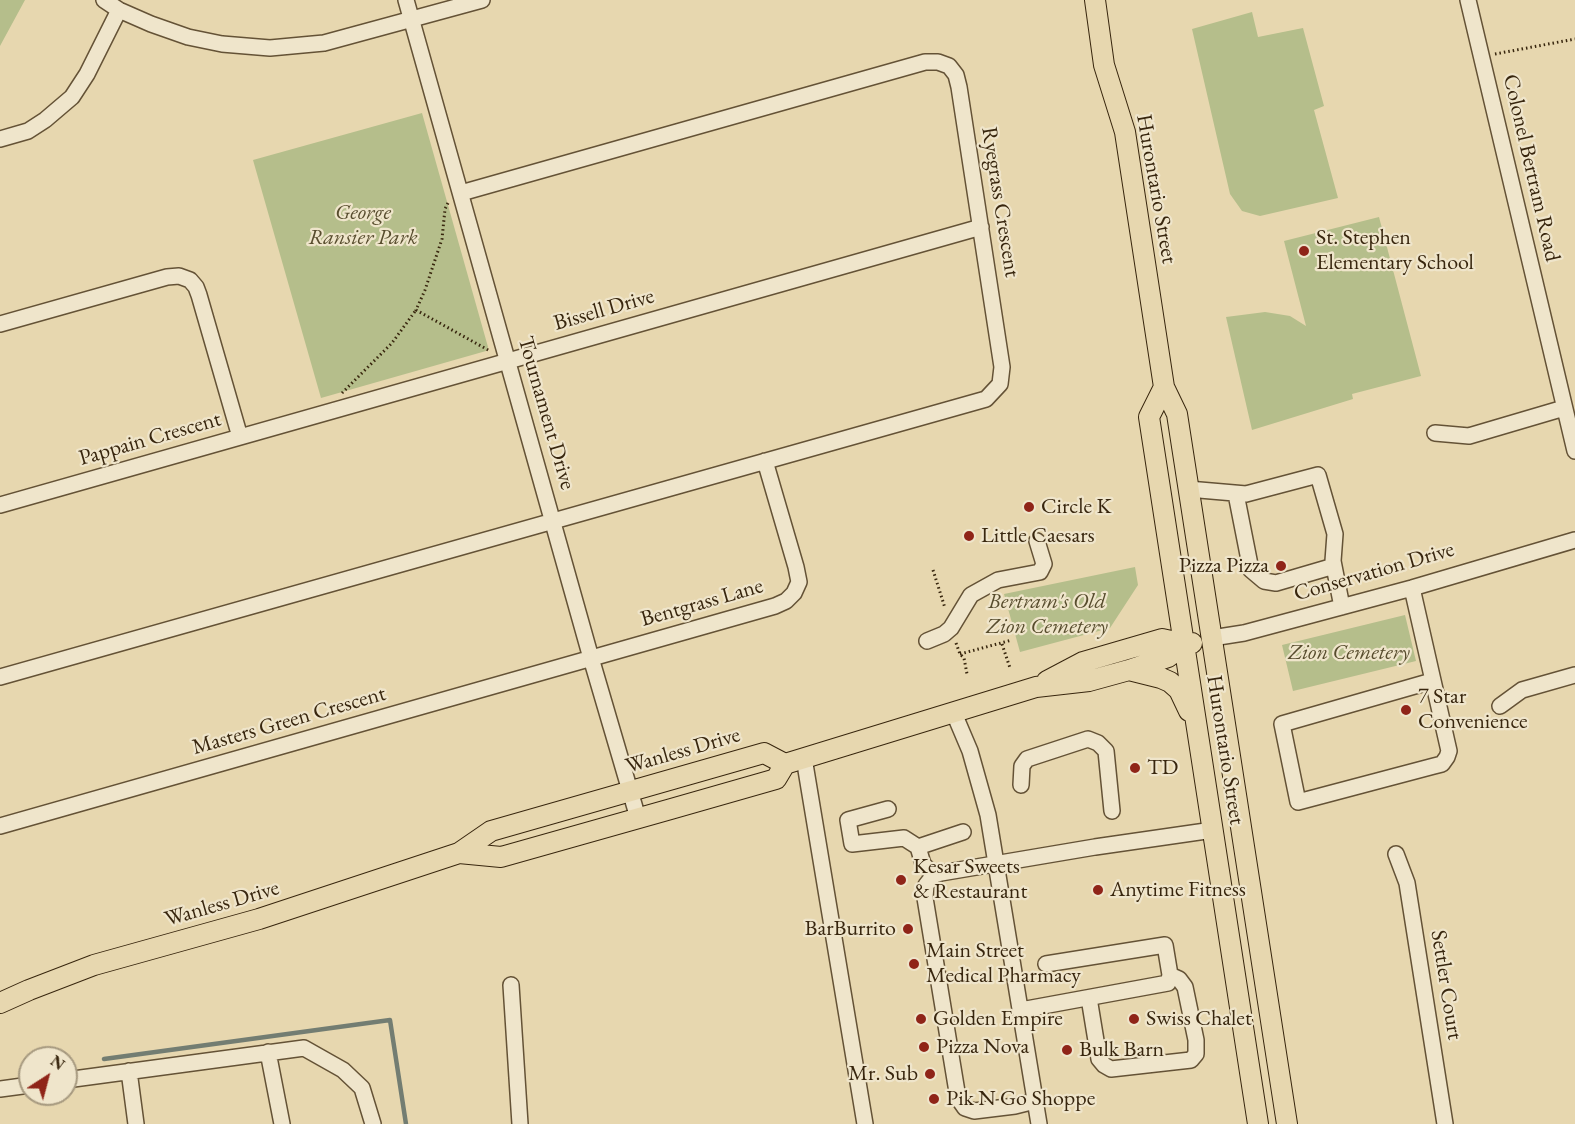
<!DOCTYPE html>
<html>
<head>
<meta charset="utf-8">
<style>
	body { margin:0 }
	#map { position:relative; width:1575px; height:1124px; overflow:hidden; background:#e7d7af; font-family:"EB Garamond",serif }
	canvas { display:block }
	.north { position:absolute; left:18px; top:1046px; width:60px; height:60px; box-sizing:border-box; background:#efe5cb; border:2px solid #a6997f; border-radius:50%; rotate:36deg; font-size:16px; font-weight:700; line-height:24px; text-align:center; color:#38260e }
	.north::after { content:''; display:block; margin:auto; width:21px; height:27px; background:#8f2418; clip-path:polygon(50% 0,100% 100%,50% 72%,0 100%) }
</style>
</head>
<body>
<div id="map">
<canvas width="1575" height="1124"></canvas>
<div class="north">N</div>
</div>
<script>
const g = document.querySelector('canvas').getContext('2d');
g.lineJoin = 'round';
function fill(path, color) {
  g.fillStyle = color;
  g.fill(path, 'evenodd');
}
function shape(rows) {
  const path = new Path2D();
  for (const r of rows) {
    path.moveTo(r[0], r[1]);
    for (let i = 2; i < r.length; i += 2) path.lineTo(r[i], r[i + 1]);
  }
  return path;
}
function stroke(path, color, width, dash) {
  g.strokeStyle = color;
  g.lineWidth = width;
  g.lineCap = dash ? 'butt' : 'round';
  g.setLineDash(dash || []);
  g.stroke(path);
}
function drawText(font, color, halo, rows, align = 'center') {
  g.font = font + ' "EB Garamond",serif';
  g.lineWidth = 4.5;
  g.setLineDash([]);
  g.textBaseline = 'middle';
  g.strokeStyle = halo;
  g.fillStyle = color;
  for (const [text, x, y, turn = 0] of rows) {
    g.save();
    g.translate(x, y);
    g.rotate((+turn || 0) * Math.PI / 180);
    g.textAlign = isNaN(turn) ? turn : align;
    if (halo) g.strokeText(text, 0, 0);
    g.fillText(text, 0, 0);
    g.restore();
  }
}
fill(shape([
	[0,0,25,0,0,46],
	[1252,12,1258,37,1303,28,1324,106,1314,110,1338,198,1260,216,1242,211,1230,194,1192,29],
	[422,113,488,347,486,351,321,398,253,160],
	[1379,217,1421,376,1352,394,1353,399,1252,430,1226,317,1265,312,1290,316,1306,326,1284,241],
	[1135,567,1138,585,1110,628,1020,652,1004,594],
	[1405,615,1416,661,1293,691,1282,645]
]), '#b5be8b');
stroke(shape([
	[104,1059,390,1020,406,1124]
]), '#737d72', 4.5);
const minor = shape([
	[104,0,119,10,151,24,188,37,222,44,270,48,324,43,482,0],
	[406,0,591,658,638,818],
	[1468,0,1575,451],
	[0,139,28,131,45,120,72,97,87,74,119,10],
	[0,324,167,277,179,276,190,280,196,287,199,295,240,437],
	[1435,433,1469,436,1564,408],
	[1188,489,1246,494,1318,475,1335,534,1333,561,1342,607],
	[1236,494,1251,570,1264,581,1276,583,1334,566],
	[0,505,981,227],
	[1412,588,1449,751,1447,757,1442,764,1434,766,1298,802,1282,724,1432,681],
	[1212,638,1244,633,1412,588,1575,540],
	[927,641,944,634,951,628,971,595,998,580,1040,572,1044,564,1037,541],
	[0,677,986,399,1000,384,1002,367,959,87,956,75,949,66,938,62,925,62,461,193],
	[1500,706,1522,690,1575,675],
	[953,711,970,751,988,815,1039,1124],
	[804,758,865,1124],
	[1021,785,1022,766,1027,759,1088,739,1098,743,1106,751,1112,811],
	[888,809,848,820,852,844,904,838,918,847,923,864,934,875],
	[0,826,775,606,786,601,794,593,799,582,796,567,765,461],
	[918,847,963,832],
	[1396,854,1407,883,1445,1124],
	[511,985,520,1124],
	[1089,998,1099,1059,1104,1065,1111,1069,1191,1060,1196,1054,1196,1040,1185,987,1179,979,1170,975],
	[1021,1010,1168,983,1170,975,1165,945,1046,964],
	[268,1052,282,1124],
	[129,1071,136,1124],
	[66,1080,304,1048,343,1070,362,1088,373,1124],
	[0,1089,30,1085],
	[1035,1101,1015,1106,974,1111,965,1108,958,1098,925,898,926,885,934,875,941,873,1095,847,1213,830]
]);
const major = shape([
	[1095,0,1104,65,1125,132,1164,387,1177,414,1287,1124],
	[1164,387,1149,417,1258,1124],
	[1129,670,1161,678,1170,682,1179,690,1189,711],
	[1047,681,1083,662,1162,639,1185,644,1192,643],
	[459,853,501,857,671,809,776,779,785,764,1036,687,1089,681,1129,670,1168,657,1185,644],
	[0,1003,29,990,94,965,259,919,459,853,491,831,764,753,785,764]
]);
stroke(minor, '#645236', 18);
stroke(major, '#38260e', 22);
stroke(shape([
	[1495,54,1575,39],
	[448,203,445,209,442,239,425,290,416,310,490,351],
	[342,393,392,343,416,310],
	[933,570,945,608],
	[956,643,960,654,964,658,967,674],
	[1002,644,1010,668],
	[960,654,1012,640]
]), '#38260e', 3, [1.5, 3]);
stroke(minor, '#efe5cb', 15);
stroke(major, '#e7d7af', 20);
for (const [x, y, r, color] of [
	[1304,251,6,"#8f2418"],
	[1029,507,6,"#8f2418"],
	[969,536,6,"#8f2418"],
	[1281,566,6,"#8f2418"],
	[1406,710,6,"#8f2418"],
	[1135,768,6,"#8f2418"],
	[901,880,6,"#8f2418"],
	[1098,890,6,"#8f2418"],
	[908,929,6,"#8f2418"],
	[914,964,6,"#8f2418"],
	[921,1019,6,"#8f2418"],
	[1134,1019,6,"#8f2418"],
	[924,1047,6,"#8f2418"],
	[1067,1050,6,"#8f2418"],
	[930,1074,6,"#8f2418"],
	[934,1099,6,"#8f2418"]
]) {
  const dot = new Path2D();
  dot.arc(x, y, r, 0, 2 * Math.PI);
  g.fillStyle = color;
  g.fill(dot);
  stroke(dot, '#efe5cb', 2);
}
drawText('22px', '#38260e', '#efe5cb', [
	["Colonel Bertram Road",1531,168,77],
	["Hurontario Street",1156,189,80],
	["Ryegrass Crescent",1000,202,81],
	["Bissell Drive",604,310,-16],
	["Tournament Drive",546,413,74],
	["Pappain Crescent",150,439,-16],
	["Conservation Drive",1374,572,-16],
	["Bentgrass Lane",702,603,-16],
	["Masters Green Crescent",289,721,-16],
	["Hurontario Street",1225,750,81],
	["Wanless Drive",683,751,-16],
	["Wanless Drive",222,904,-16],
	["Settler Court",1446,985,81]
]);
drawText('italic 22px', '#574c2d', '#efe5cb', [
	["George",363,213],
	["Ransier Park",363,238],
	["Bertram's Old",1047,602],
	["Zion Cemetery",1047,627],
	["Zion Cemetery",1349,653]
]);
drawText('22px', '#38260e', '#efe5cb', [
	["St. Stephen",1316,238],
	["Elementary School",1316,263],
	["Circle K",1041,507],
	["Little Caesars",981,536],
	["Pizza Pizza",1269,566,"right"],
	["7 Star",1418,697],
	["Convenience",1418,722],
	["TD",1147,768],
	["Kesar Sweets",913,867],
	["& Restaurant",913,892],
	["Anytime Fitness",1110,890],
	["BarBurrito",896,929,"right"],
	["Main Street",926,951],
	["Medical Pharmacy",926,976],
	["Golden Empire",933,1019],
	["Swiss Chalet",1146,1019],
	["Pizza Nova",936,1047],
	["Bulk Barn",1079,1050],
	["Mr. Sub",918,1074,"right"],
	["Pik N Go Shoppe",946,1099]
], 'left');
</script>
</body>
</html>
